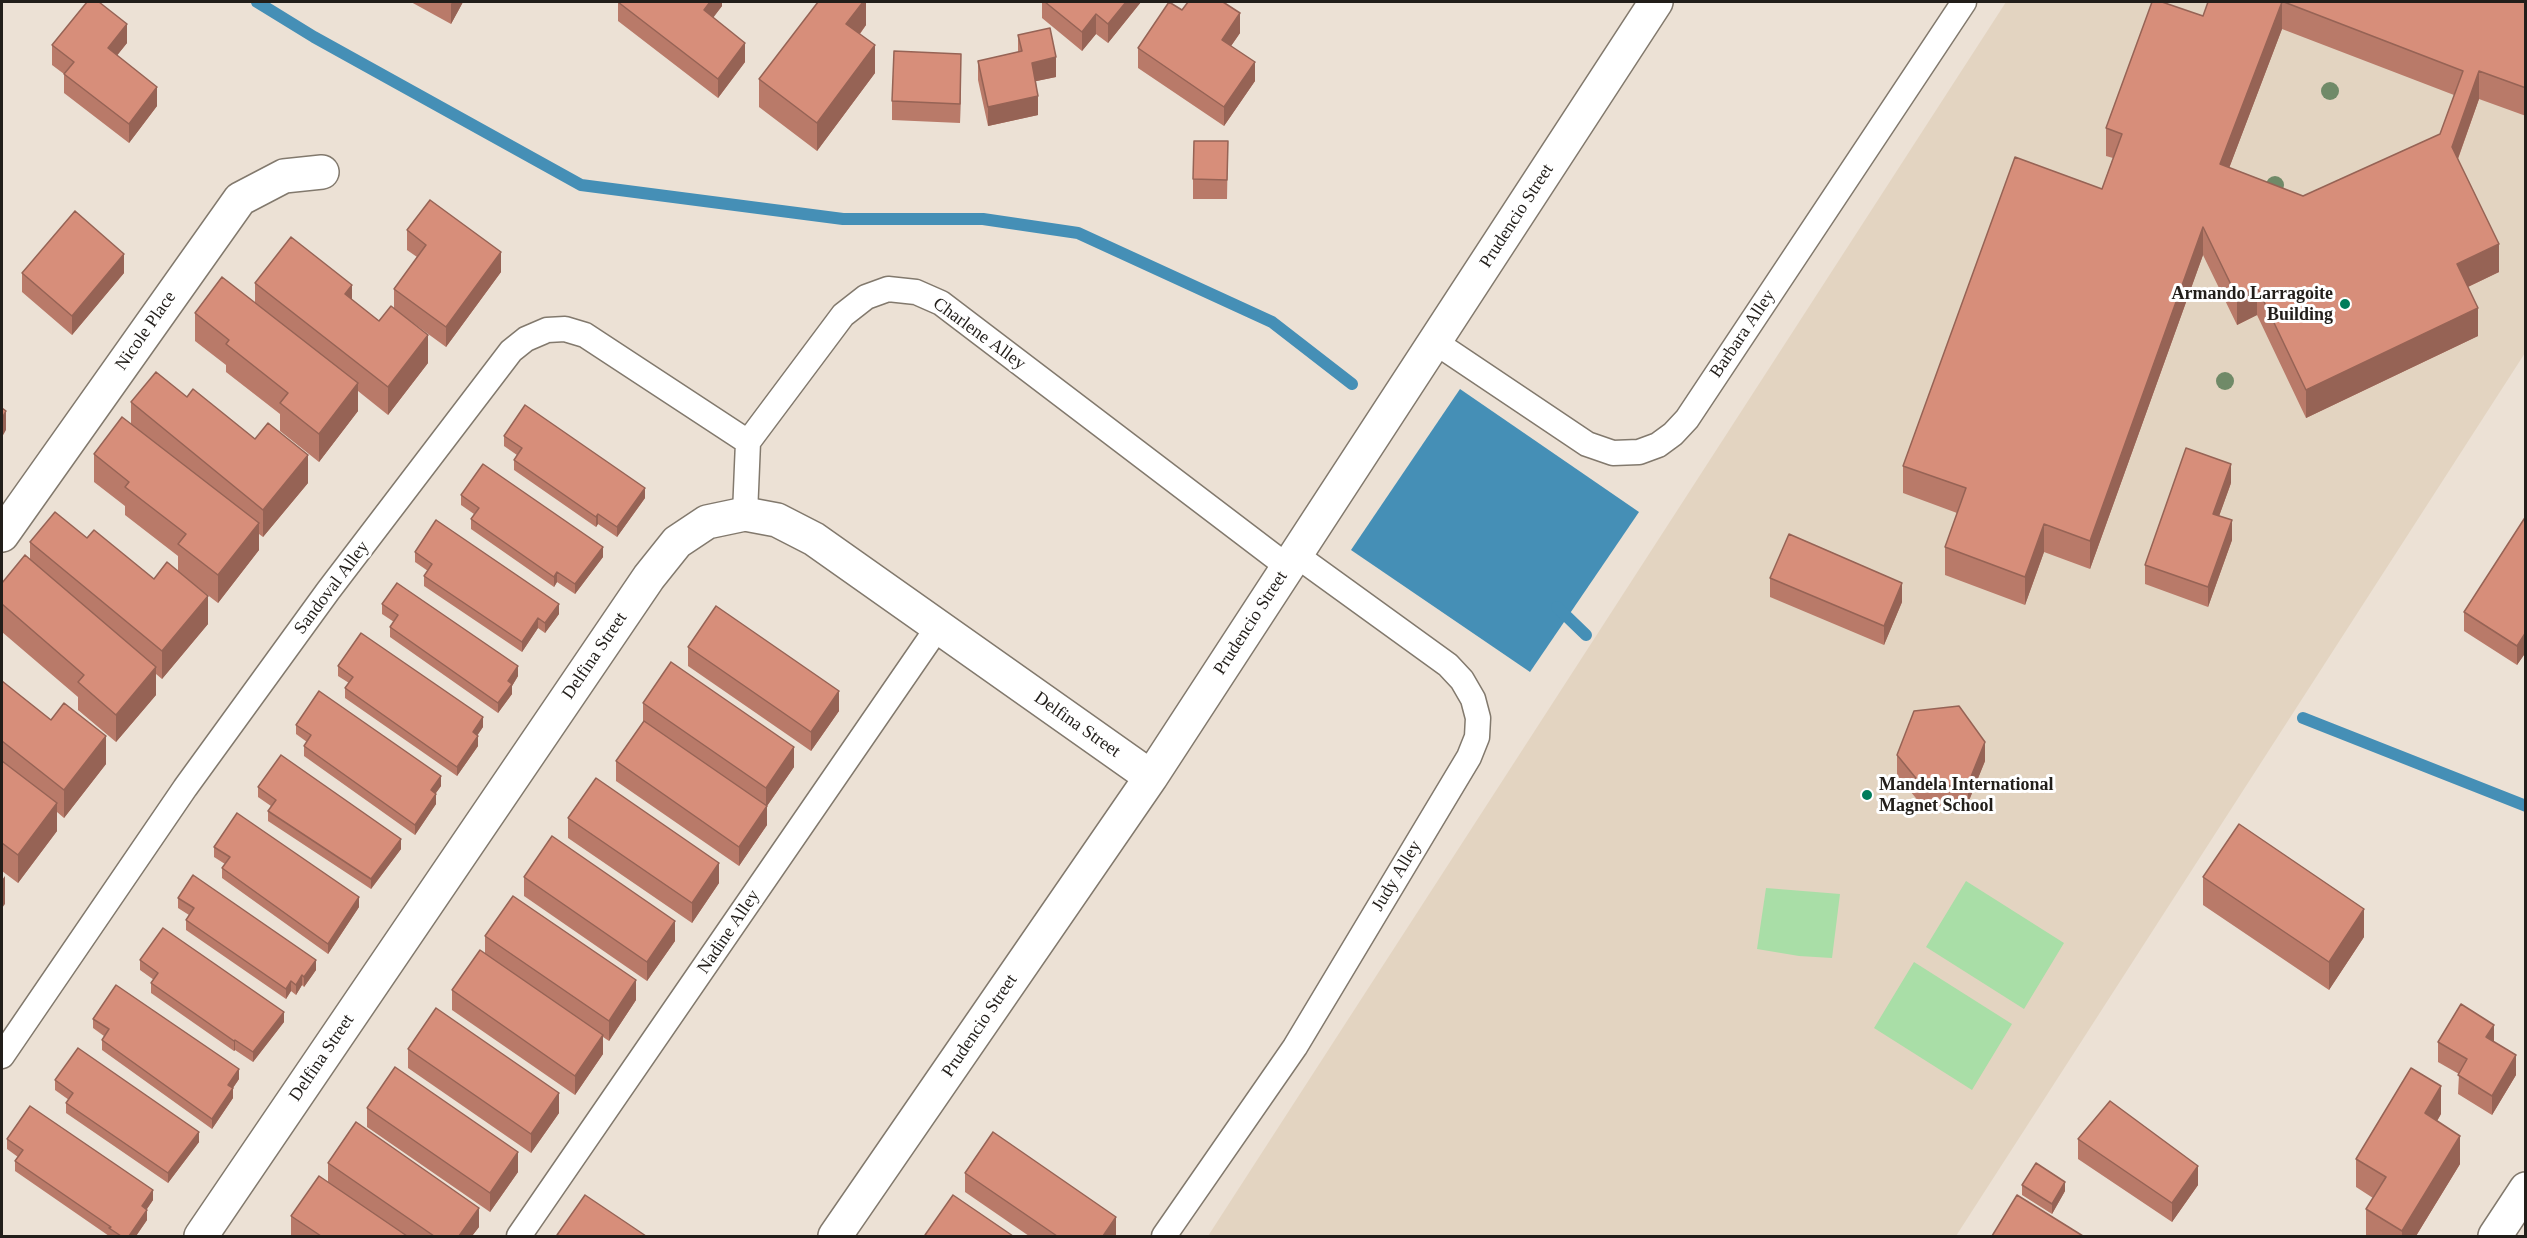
<!DOCTYPE html>
<html>
<head>
<meta charset="utf-8">
<style>
	body { margin:0 }
	#map { position:relative; width:2527px; height:1238px; overflow:hidden; background:#ece1d5; font-family:Georgia,serif }
	canvas { display:block }
	.frame { position:absolute; inset:0; border:3px solid #221e1a; pointer-events:none }
</style>
</head>
<body>
<div id="map">
<canvas width="2527" height="1238"></canvas>
<div class="frame"></div>
</div>
<script>
const g = document.querySelector('canvas').getContext('2d');
g.lineJoin = 'round';
function fill(path, color) {
  g.fillStyle = color;
  g.fill(path, 'evenodd');
}
function shape(rows) {
  const path = new Path2D();
  for (const r of rows) {
    path.moveTo(r[0], r[1]);
    for (let i = 2; i < r.length; i += 2) path.lineTo(r[i], r[i + 1]);
  }
  return path;
}
function stroke(path, color, width, dash) {
  g.strokeStyle = color;
  g.lineWidth = width;
  g.lineCap = dash ? 'butt' : 'round';
  g.setLineDash(dash || []);
  g.stroke(path);
}
function drawText(font, color, halo, rows, align = 'center') {
  g.font = font + ' Georgia,serif';
  g.lineWidth = 6;
  g.setLineDash([]);
  g.textBaseline = 'middle';
  g.strokeStyle = halo;
  g.fillStyle = color;
  for (const [text, x, y, turn = 0] of rows) {
    g.save();
    g.translate(x, y);
    g.rotate((+turn || 0) * Math.PI / 180);
    g.textAlign = isNaN(turn) ? turn : align;
    if (halo) g.strokeText(text, 0, 0);
    g.fillText(text, 0, 0);
    g.restore();
  }
}
fill(shape([
	[2006,2,2525,2,2525,353,1956,1236,1208,1236]
]), '#e3d4c1');
fill(shape([
	[1966,881,2064,943,2024,1009,1926,947],
	[1766,888,1840,894,1832,958,1799,956,1757,949],
	[1914,962,2012,1024,1972,1090,1874,1028]
]), '#a9dea7');
fill(shape([
	[1460,389,1639,512,1530,672,1351,550]
]), '#458fb6');
stroke(shape([
	[257,2,314,37,581,185,843,219,983,219,1078,233,1272,322,1352,384],
	[1557,607,1586,635],
	[2303,718,2526,806]
]), '#458fb6', 12);
const service = shape([
	[1435,342,1587,444,1613,453,1639,452,1658,445,1673,434,1687,419,1964,2],
	[745,514,748,442,843,315,866,297,888,289,916,292,941,303,1288,567],
	[2,1056,185,788,328,591,511,351,526,339,547,330,565,329,585,335,748,442],
	[519,1236,938,627],
	[1164,1236,1295,1047,1469,757,1477,737,1478,718,1473,699,1462,680,1448,665,1296,555]
]);
const minor = shape([
	[2,535,240,199,284,176,322,172],
	[201,1236,649,577,677,542,707,522,745,514,777,520,814,539,1151,777],
	[835,1236,1151,777,1656,2],
	[2495,1236,2526,1189]
]);
stroke(service, '#82796d', 27);
stroke(minor, '#82796d', 36);
stroke(service, '#fff', 24);
stroke(minor, '#fff', 33);
g.fillStyle = '#708a68';
for (const [x, y] of [
	[2330,91],
	[2275,185],
	[2225,381]
]) {
  g.beginPath();
  g.arc(x, y, 9, 0, 2 * Math.PI);
  g.fill();
}
fill(shape([
	[411,2,463,2,451,24],
	[618,2,722,2,722,6,713,17,745,62,718,98,618,21],
	[866,2,866,25,860,34,875,73,817,151,759,107,759,79],
	[1042,2,1141,2,1108,43,1096,34,1082,51,1042,18],
	[2208,2,2526,2,2526,116,2479,99,2458,159,2499,272,2468,287,2478,336,2306,418,2257,315,2237,325,2203,255,2090,569,2044,552,2025,605,1945,575,1945,547,1957,513,1903,493,1903,466,2102,189,2113,158,2106,156,2106,128,2203,16],
	[2282,29,2454,95,2440,134,2303,196,2229,168],
	[1182,10,1240,33,1231,46,1255,81,1224,126,1138,68,1138,48],
	[1018,35,1056,77,1036,81,1038,115,988,126,978,80,978,61,1018,52],
	[127,43,117,55,157,106,129,143,64,93,64,74,52,65,52,45],
	[961,73,960,123,892,120,892,101],
	[1228,141,1227,199,1193,199,1193,179],
	[407,230,501,272,446,347,398,312,428,363,388,415,358,391,358,411,319,462,280,431,280,414,226,372,226,365,195,341,195,313,255,303,255,283,352,300,379,321,394,308,394,289,417,257,407,250],
	[22,273,124,273,72,335,22,292],
	[187,397,308,483,263,537,259,534,259,550,218,603,184,577,208,624,162,679,156,674,156,695,116,742,78,710,78,697,2,632,2,583,30,559,30,542,87,538,154,579,178,572,178,556,125,515,125,506,94,482,94,454,131,424,131,402],
	[504,436,645,498,617,537,598,524,596,527,514,470,514,460,517,455,504,446],
	[2231,483,2219,516,2232,540,2208,607,2145,584,2145,565],
	[461,495,603,557,575,594,557,582,554,587,471,529,471,519,474,514,461,505],
	[2526,516,2526,652,2517,665,2464,631,2464,612],
	[415,552,559,614,545,633,538,628,522,652,424,586,424,576,428,571,415,562],
	[1770,578,1902,602,1884,645,1770,597],
	[382,604,518,676,512,686,512,694,498,713,390,637,390,627,394,622,382,614],
	[688,647,839,711,811,751,688,666],
	[338,666,483,727,477,735,478,746,457,776,345,698,345,688,349,683,338,676],
	[2,681,106,764,64,818,57,812,57,831,18,883,2,871],
	[643,703,794,767,767,806,767,825,739,866,616,781,616,761,643,722],
	[296,725,441,786,435,794,436,804,415,835,304,756,304,746,307,742,296,734],
	[1897,755,1985,761,1968,803,1924,808,1897,775],
	[258,787,401,849,371,889,268,821,268,811,271,806,258,797],
	[568,818,719,883,692,923,568,838],
	[214,847,359,907,328,954,222,878,222,868,225,864,214,857],
	[524,877,675,941,647,981,524,896],
	[2203,877,2364,937,2329,990,2203,905],
	[178,898,316,970,304,987,302,985,296,995,291,991,286,999,186,930,186,920,189,915,178,908],
	[485,936,636,1000,609,1041,603,1037,603,1054,575,1095,452,1010,452,990,485,953],
	[140,960,284,1022,253,1062,235,1050,234,1051,151,993,151,983,154,980,140,970],
	[93,1019,239,1079,233,1088,233,1098,212,1129,102,1050,102,1040,104,1036,93,1028],
	[2438,1042,2494,1042,2516,1075,2492,1115,2458,1094,2459,1074,2438,1062],
	[408,1049,559,1113,531,1153,408,1068],
	[55,1080,199,1142,168,1183,66,1113,66,1103,69,1100,55,1090],
	[367,1108,518,1172,490,1212,367,1127],
	[2441,1114,2437,1121,2460,1164,2416,1236,2366,1236,2366,1209,2373,1198,2356,1187,2356,1159],
	[7,1139,153,1200,147,1209,147,1220,136,1236,109,1236,15,1171,15,1161,18,1157,7,1149],
	[2078,1139,2198,1185,2172,1222,2078,1159],
	[328,1163,479,1227,472,1236,292,1236,291,1235,291,1216,328,1182],
	[965,1173,1116,1236,1029,1236,965,1192],
	[2022,1185,2065,1191,2052,1214,2022,1195]
]), '#b97a69');
fill(shape([
	[452,2,463,2,451,24,451,4],
	[710,2,722,2,722,6,704,30,704,10],
	[863,2,866,2,866,25,846,52,846,24],
	[1126,2,1141,2,1108,43,1108,24],
	[2282,2,2282,29,2220,192,2220,164],
	[1240,13,1240,33,1222,59,1222,40],
	[1096,14,1096,34,1082,51,1082,32],
	[127,24,127,43,108,67,108,48],
	[745,43,745,62,718,98,718,79],
	[875,45,875,73,817,151,817,123],
	[961,54,961,73,960,123,960,104],
	[1056,57,1056,77,1032,82,1032,63],
	[1255,62,1255,81,1224,126,1224,107],
	[2479,71,2479,99,2452,175,2452,147],
	[157,87,157,106,129,143,129,124],
	[1038,96,1038,115,988,126,988,107],
	[2203,227,2203,255,2090,569,2090,541],
	[2499,244,2499,272,2457,292,2457,264],
	[501,252,501,272,446,347,446,327],
	[124,254,124,273,72,335,72,316],
	[352,285,352,313,345,294],
	[2257,287,2257,315,2237,325,2237,297],
	[2478,308,2478,336,2306,418,2306,390],
	[428,335,428,363,388,415,388,387],
	[358,383,358,411,319,462,319,434],
	[6,411,6,430,2,437,2,418],
	[308,455,308,483,263,537,263,510],
	[2231,464,2231,483,2213,533,2213,514],
	[645,488,645,498,617,537,617,527],
	[598,514,598,524,596,527,596,517],
	[2232,520,2232,540,2208,607,2208,587],
	[259,523,259,550,218,603,218,575],
	[2044,524,2044,552,2025,605,2025,577],
	[603,547,603,557,575,594,575,584],
	[557,572,557,582,554,587,554,577],
	[1902,583,1902,602,1884,645,1884,626],
	[208,596,208,624,162,679,162,651],
	[559,604,559,614,545,633,545,623],
	[538,618,538,628,522,652,522,642],
	[2526,632,2526,652,2517,665,2517,646],
	[518,666,518,676,512,686,512,694,498,713,498,703,508,681],
	[156,667,156,695,116,742,116,715],
	[839,691,839,711,811,751,811,732],
	[483,717,483,727,473,742,473,732],
	[106,736,106,764,64,818,64,790],
	[478,736,478,746,457,776,457,767],
	[1985,742,1985,761,1968,803,1968,784],
	[794,747,794,767,767,806,767,825,739,866,739,847,766,807,766,788],
	[441,776,441,786,431,800,431,790],
	[436,794,436,804,415,835,415,825],
	[57,803,57,831,18,883,18,855],
	[401,839,401,849,371,889,371,879],
	[719,863,719,883,692,923,692,903],
	[5,876,5,904,2,908,2,880],
	[359,897,359,907,328,954,328,944],
	[2364,909,2364,937,2329,990,2329,962],
	[675,921,675,941,647,981,647,962],
	[316,960,316,970,304,987,304,977],
	[302,975,302,985,296,995,296,985],
	[636,980,636,1000,609,1041,609,1021],
	[291,981,291,991,286,999,286,989],
	[284,1012,284,1022,253,1062,253,1052],
	[2494,1025,2494,1044,2486,1037],
	[603,1035,603,1054,575,1095,575,1076],
	[235,1040,235,1050,234,1051,234,1041],
	[2516,1055,2516,1075,2492,1115,2492,1096],
	[239,1069,239,1079,228,1095,228,1085],
	[2441,1086,2441,1114,2425,1141,2425,1113],
	[233,1088,233,1098,212,1129,212,1119],
	[559,1093,559,1113,531,1153,531,1134],
	[199,1132,199,1142,168,1183,168,1173],
	[2460,1136,2460,1164,2416,1236,2402,1236,2402,1231],
	[518,1152,518,1172,490,1212,490,1193],
	[2198,1166,2198,1185,2172,1222,2172,1203],
	[2065,1182,2065,1191,2052,1214,2052,1204],
	[153,1190,153,1200,142,1216,142,1206],
	[479,1208,479,1227,472,1236,459,1236],
	[147,1210,147,1220,136,1236,129,1236],
	[1116,1217,1116,1236,1103,1236]
]), '#966355');
const building = shape([
	[87,2,99,2,127,24,108,48,157,87,129,124,64,74,74,62,52,45,87,2],
	[618,2,710,2,704,10,745,43,718,79,618,2],
	[818,2,863,2,846,24,875,45,817,123,759,79,818,2],
	[1045,2,1126,2,1108,24,1096,14,1082,32,1045,2],
	[1169,2,1182,10,1188,2,1223,2,1240,13,1222,40,1255,62,1224,107,1138,48,1169,2],
	[2152,2,2162,2,2203,16,2208,2,2282,2,2220,164,2303,196,2440,134,2463,71,2284,2,2526,2,2526,88,2479,71,2452,147,2499,244,2457,264,2478,308,2306,390,2257,287,2237,297,2203,227,2090,541,2044,524,2025,577,1945,547,1966,488,1903,466,2015,157,2102,189,2122,134,2106,128,2152,2],
	[1050,28,1056,57,1032,63,1038,96,988,107,978,61,1022,51,1018,35,1050,28],
	[894,51,961,54,960,104,892,101,894,51],
	[1194,141,1228,141,1227,180,1193,179,1194,141],
	[430,200,501,252,446,327,394,289,426,245,407,230,430,200],
	[75,211,124,254,72,316,22,273,75,211],
	[291,237,352,285,345,294,379,321,391,306,428,335,388,387,255,283,291,237],
	[222,277,358,383,319,434,280,403,288,393,226,344,229,340,195,313,222,277],
	[156,372,187,397,193,389,255,439,268,423,308,455,263,510,131,402,156,372],
	[525,405,645,488,617,527,598,514,596,517,514,460,522,448,504,436,525,405],
	[2,408,6,411,2,418,2,408],
	[122,417,259,523,218,575,178,544,186,534,125,487,129,482,94,454,122,417],
	[2186,448,2231,464,2213,514,2232,520,2208,587,2145,565,2186,448],
	[483,464,603,547,575,584,557,572,554,577,471,519,479,508,461,495,483,464],
	[55,512,87,538,94,530,154,579,167,562,208,596,162,651,30,542,55,512],
	[2526,516,2526,632,2517,646,2464,612,2526,516],
	[436,520,559,604,545,623,538,618,522,642,424,576,432,564,415,552,436,520],
	[1789,534,1902,583,1884,626,1770,578,1789,534],
	[25,555,156,667,116,715,78,682,84,675,2,604,2,583,25,555],
	[397,583,518,666,508,681,512,684,498,703,390,627,398,615,382,604,397,583],
	[716,606,839,691,811,732,688,647,716,606],
	[361,633,483,717,473,732,478,736,457,767,345,688,353,677,338,666,361,633],
	[671,662,794,747,766,788,643,703,671,662],
	[2,681,51,720,64,703,106,736,64,790,2,741,2,681],
	[319,691,441,776,431,790,436,794,415,825,304,746,311,735,296,725,319,691],
	[1959,706,1985,742,1968,784,1924,788,1897,755,1914,711,1959,706],
	[644,721,767,806,739,847,616,761,644,721],
	[281,755,401,839,371,879,268,811,276,800,258,787,281,755],
	[2,761,57,803,18,855,2,843,2,761],
	[596,778,719,863,692,903,568,818,596,778],
	[237,813,359,897,328,944,222,868,230,857,214,847,237,813],
	[2239,824,2364,909,2329,962,2203,877,2239,824],
	[552,836,675,921,647,962,524,877,552,836],
	[193,875,316,960,304,977,302,975,296,985,291,981,286,989,186,920,194,908,178,898,193,875],
	[513,896,636,980,609,1021,485,936,513,896],
	[163,928,284,1012,253,1052,235,1040,234,1041,151,983,158,973,140,960,163,928],
	[480,950,603,1035,575,1076,452,990,480,950],
	[116,985,239,1069,228,1085,233,1088,212,1119,102,1040,109,1029,93,1019,116,985],
	[2461,1004,2494,1025,2486,1037,2516,1055,2492,1096,2458,1075,2467,1059,2438,1042,2461,1004],
	[436,1008,559,1093,531,1134,408,1049,436,1008],
	[78,1048,199,1132,168,1173,66,1103,73,1093,55,1080,78,1048],
	[395,1067,518,1152,490,1193,367,1108,395,1067],
	[2411,1068,2441,1086,2425,1113,2460,1136,2402,1231,2366,1209,2386,1177,2356,1159,2411,1068],
	[2110,1101,2198,1166,2172,1203,2078,1139,2110,1101],
	[30,1106,153,1190,142,1206,147,1210,129,1236,121,1236,109,1228,111,1227,15,1161,23,1150,7,1139,30,1106],
	[356,1122,479,1208,459,1236,434,1236,328,1163,356,1122],
	[993,1132,1116,1217,1103,1236,1057,1236,965,1173,993,1132],
	[2036,1163,2065,1182,2052,1204,2022,1185,2036,1163],
	[319,1176,407,1236,321,1236,291,1216,319,1176],
	[585,1195,646,1236,559,1236,557,1235,585,1195],
	[953,1195,1013,1236,927,1236,925,1235,953,1195],
	[2017,1195,2083,1236,1992,1236,2017,1195]
]);
fill(building, '#d78e7a');
stroke(building, '#966355', 1.5);
for (const [x, y, r, color] of [
	[2345,304,6,"#007d5b"],
	[1867,795,6,"#007d5b"]
]) {
  const dot = new Path2D();
  dot.arc(x, y, r, 0, 2 * Math.PI);
  g.fillStyle = color;
  g.fill(dot);
  stroke(dot, '#fff', 2);
}
drawText('18px', '#221e1a', '#fff', [
	["Prudencio Street",1517,216,-57],
	["Nicole Place",146,331,-55],
	["Charlene Alley",979,334,36],
	["Barbara Alley",1743,334,-56],
	["Sandoval Alley",332,588,-53],
	["Prudencio Street",1251,623,-57],
	["Delfina Street",595,656,-56],
	["Delfina Street",1077,725,35],
	["Judy Alley",1397,876,-59],
	["Nadine Alley",729,932,-56],
	["Prudencio Street",980,1026,-56],
	["Delfina Street",322,1058,-56]
]);
drawText('bold 18px', '#221e1a', '#fff', [
	["Armando Larragoite",2333,294],
	["Building",2333,315],
	["Mandela International",1879,785,"left"],
	["Magnet School",1879,806,"left"]
], 'right');
</script>
</body>
</html>
